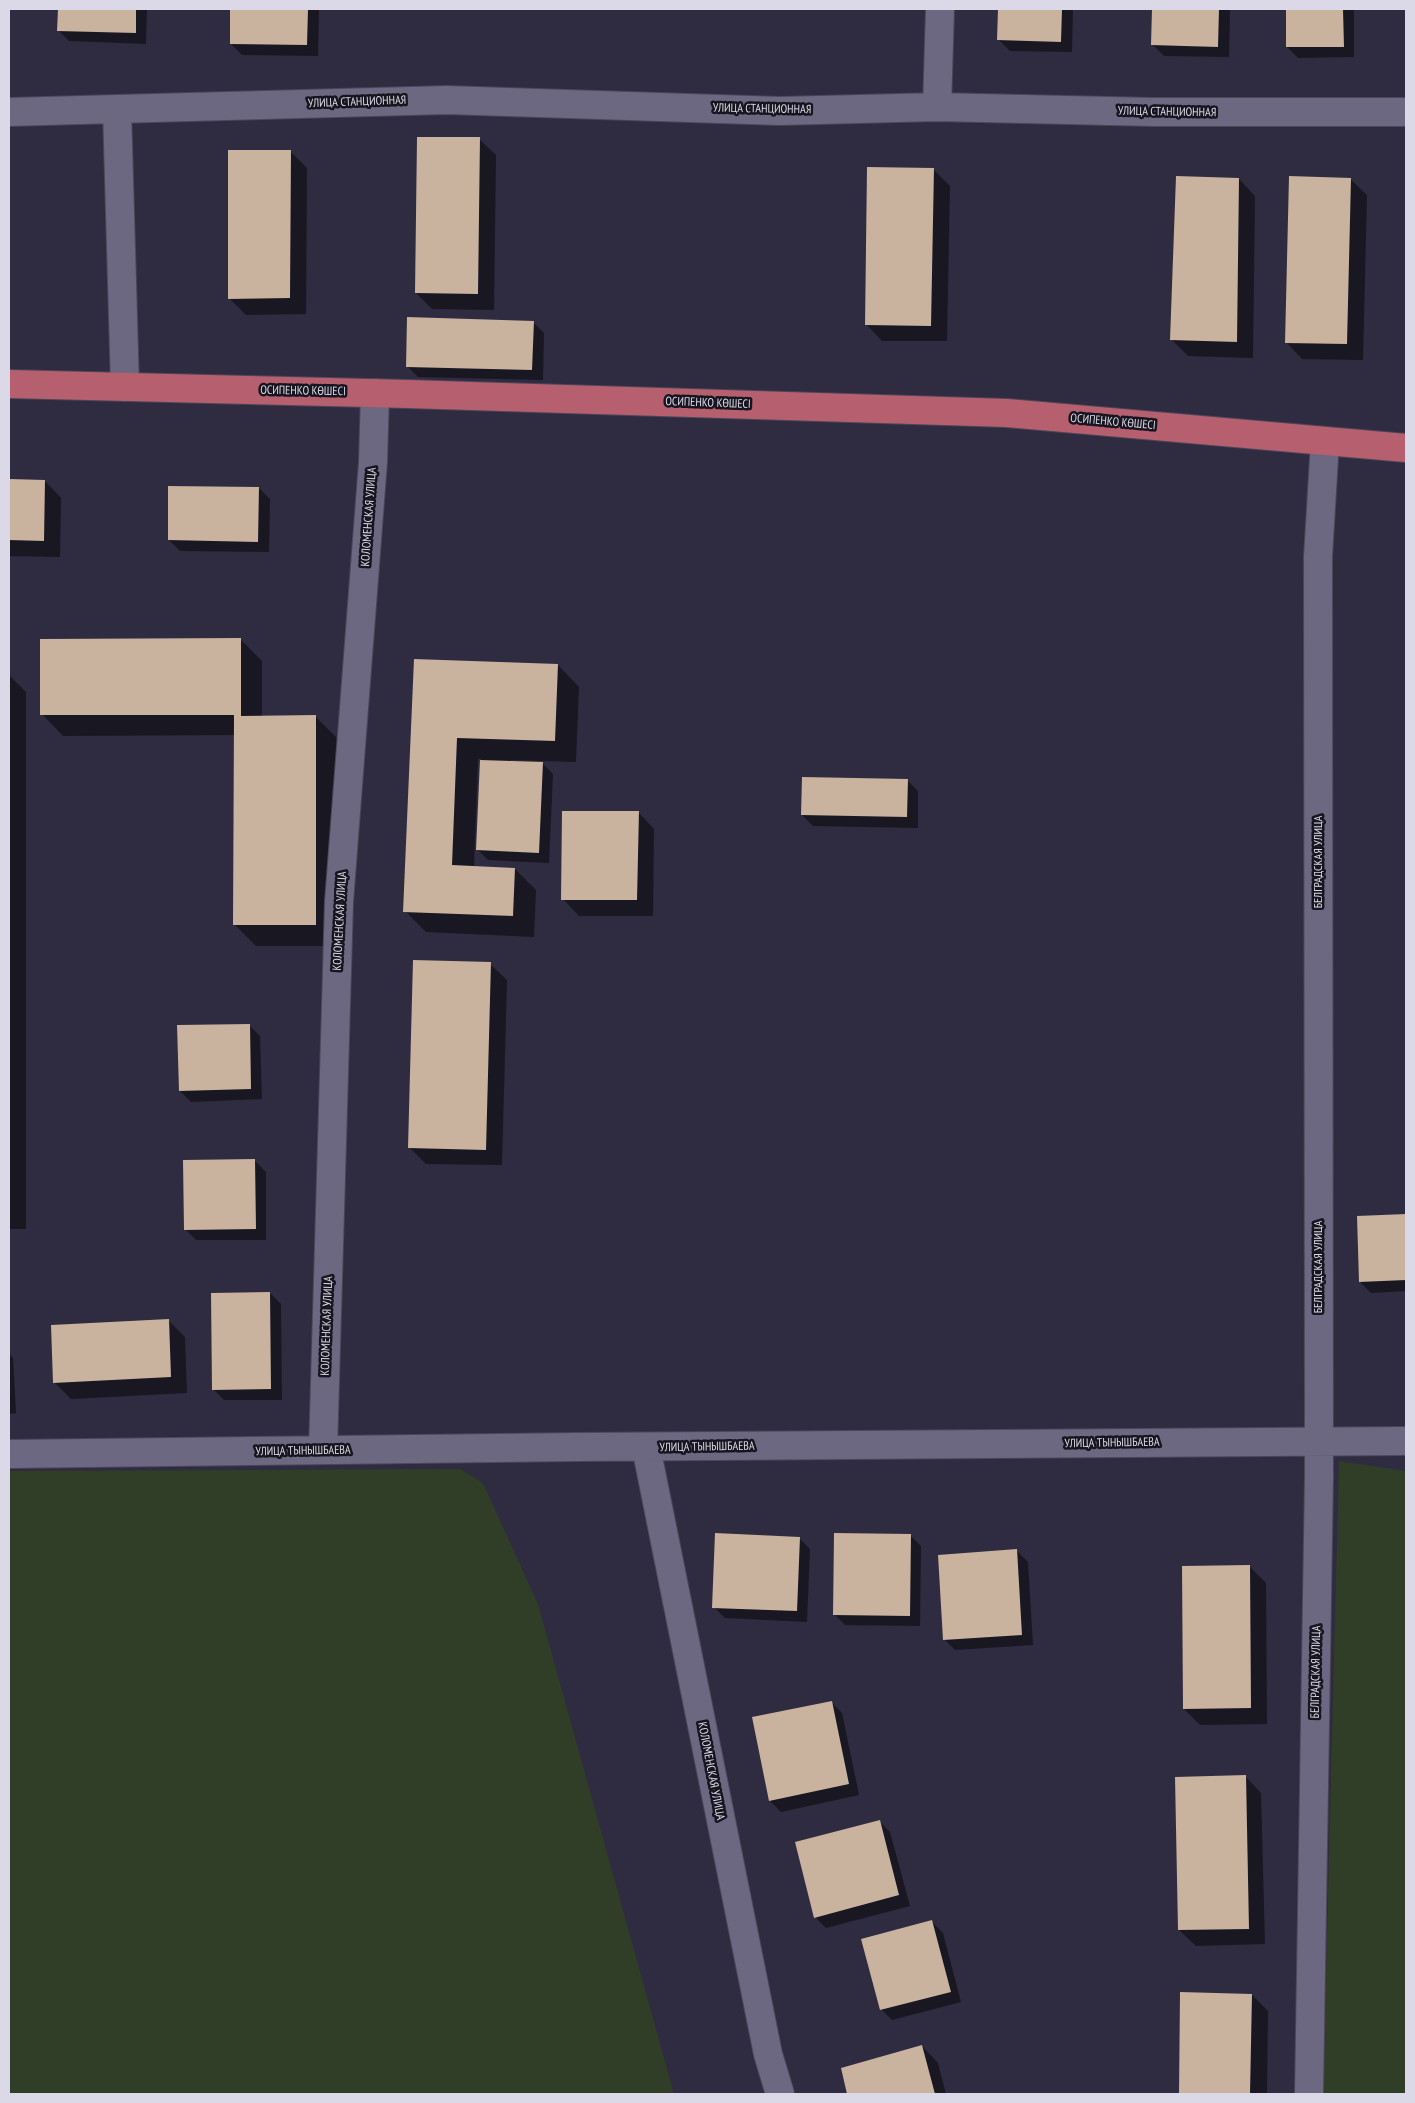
<!DOCTYPE html>
<html>
<head>
<meta charset="utf-8">
<style>
	body { margin:0 }
	#map { position:relative; width:1415px; height:2103px; overflow:hidden; background:#2f2b40; font-family:"PT Sans Narrow",sans-serif }
	canvas { display:block }
	.frame { position:absolute; inset:0; border:10px solid #dbd9e7; pointer-events:none }
</style>
</head>
<body>
<div id="map">
<canvas width="1415" height="2103"></canvas>
<div class="frame"></div>
</div>
<script>
const g = document.querySelector('canvas').getContext('2d');
g.lineJoin = 'round';
function fill(path, color) {
  g.fillStyle = color;
  g.fill(path, 'evenodd');
}
function shape(rows) {
  const path = new Path2D();
  for (const r of rows) {
    path.moveTo(r[0], r[1]);
    for (let i = 2; i < r.length; i += 2) path.lineTo(r[i], r[i + 1]);
  }
  return path;
}
function stroke(path, color, width, dash) {
  g.strokeStyle = color;
  g.lineWidth = width;
  g.lineCap = dash ? 'butt' : 'round';
  g.setLineDash(dash || []);
  g.stroke(path);
}
function drawText(font, color, halo, rows, align = 'center') {
  g.font = font + ' "PT Sans Narrow",sans-serif';
  g.lineWidth = 5;
  g.setLineDash([]);
  g.textBaseline = 'middle';
  g.strokeStyle = halo;
  g.fillStyle = color;
  for (const [text, x, y, turn = 0] of rows) {
    g.save();
    g.translate(x, y);
    g.rotate((+turn || 0) * Math.PI / 180);
    g.textAlign = isNaN(turn) ? turn : align;
    if (halo) g.strokeText(text, 0, 0);
    g.fillText(text, 0, 0);
    g.restore();
  }
}
fill(shape([
	[1339,1461,1406,1471,1406,2094,1323,2094],
	[460,1469,483,1483,538,1604,674,2094,9,2094,9,1471]
]), '#303e27');
fill(shape([
	[59,9,147,9,146,44,69,41,58,30],
	[231,9,319,9,318,56,242,55,231,44],
	[999,9,1073,9,1072,52,1010,51,999,40],
	[1153,9,1230,9,1229,57,1164,56,1153,45],
	[1287,9,1354,9,1354,57,1298,58,1287,47],
	[479,139,496,155,494,310,432,309,416,293],
	[290,151,307,168,306,314,246,315,229,298],
	[934,170,950,186,947,341,882,341,866,324],
	[1239,179,1255,196,1253,358,1188,356,1171,339],
	[1350,179,1367,195,1363,360,1302,359,1286,342],
	[533,322,544,333,543,380,418,377,407,366],
	[9,481,45,481,61,498,60,557,9,556],
	[259,488,270,499,269,552,180,551,169,540],
	[241,640,262,661,262,717,316,717,337,738,337,946,256,946,235,925,235,735,63,736,42,714],
	[415,660,558,665,579,687,576,762,511,760,511,762,542,763,553,774,549,863,488,860,477,849,481,759,478,759,474,867,515,869,536,890,534,937,426,932,405,911],
	[9,675,26,692,26,1229,9,1229],
	[907,780,918,791,918,828,813,826,802,815],
	[638,812,654,829,653,916,579,916,563,899],
	[490,964,507,980,502,1165,426,1164,409,1147],
	[249,1025,260,1036,262,1099,191,1102,180,1091],
	[255,1161,266,1172,266,1240,196,1240,185,1229],
	[1406,1215,1406,1291,1371,1293,1360,1282,1358,1217],
	[270,1293,281,1304,282,1400,224,1400,213,1389],
	[168,1320,185,1337,187,1393,71,1399,54,1382],
	[9,1354,13,1358,16,1413,9,1414],
	[910,1535,921,1546,920,1626,845,1625,834,1614],
	[799,1538,810,1549,807,1622,725,1618,714,1607],
	[1017,1551,1028,1562,1033,1645,955,1650,944,1639],
	[1249,1566,1266,1583,1267,1724,1200,1725,1184,1709],
	[831,1702,842,1713,859,1795,781,1812,770,1801,754,1718],
	[1245,1776,1261,1793,1265,1944,1196,1946,1179,1930],
	[879,1821,890,1832,910,1906,826,1928,815,1917],
	[932,1922,943,1933,961,2002,892,2020,881,2009],
	[1181,1994,1252,1995,1268,2011,1267,2094,1180,2094],
	[922,2046,938,2063,946,2094,849,2094,843,2069]
]), '#0007');
fill(shape([
	[58,9,136,9,136,33,57,31],
	[230,9,308,9,307,45,230,44],
	[998,9,1062,9,1061,42,997,40],
	[1152,9,1219,9,1218,47,1151,45],
	[1286,9,1343,9,1344,47,1286,47],
	[417,137,480,137,478,294,415,293],
	[228,150,291,150,290,298,228,299],
	[867,167,934,168,931,326,865,325],
	[1176,176,1239,178,1237,342,1170,340],
	[1289,176,1351,178,1347,344,1285,343],
	[407,317,534,321,532,370,406,367],
	[9,479,45,480,44,541,9,540],
	[168,486,259,487,258,542,168,540],
	[241,638,241,716,316,715,316,925,233,925,234,715,40,715,40,639],
	[414,659,558,664,555,741,457,738,452,865,515,868,513,916,403,912],
	[480,760,543,762,539,853,476,850],
	[802,777,908,779,907,817,801,815],
	[562,811,639,811,637,900,561,900],
	[413,960,491,962,486,1150,408,1148],
	[250,1024,251,1089,179,1091,177,1025],
	[255,1159,256,1229,184,1230,183,1160],
	[1406,1214,1406,1280,1359,1282,1357,1216],
	[270,1292,271,1389,212,1390,211,1293],
	[169,1319,171,1377,53,1383,51,1325],
	[715,1533,800,1537,797,1611,712,1608],
	[834,1533,911,1534,910,1616,833,1615],
	[1017,1549,1022,1635,943,1640,938,1555],
	[1250,1565,1251,1708,1183,1709,1182,1566],
	[832,1701,849,1784,769,1801,752,1717],
	[1246,1775,1249,1929,1178,1930,1175,1777],
	[880,1820,899,1895,814,1918,795,1842],
	[932,1920,951,1992,880,2010,861,1939],
	[1180,1992,1252,1994,1250,2094,1179,2094],
	[922,2045,935,2094,847,2094,841,2068]
]), '#c9b29e');
const minor = shape([
	[937,107,940,9],
	[117,109,447,100,780,111,937,107,1153,112,1406,112],
	[9,112,117,109,125,387],
	[646,1447,768,2054,780,2094],
	[323,1450,339,902,373,462,375,393],
	[9,1454,577,1447,1406,1441],
	[1309,2094,1319,1476,1318,557,1325,441]
]);
const major = shape([
	[9,384,408,394,1007,413,1406,448]
]);
stroke(minor, '#4b4658', 30);
stroke(major, '#4b4658', 30);
stroke(minor, '#6d6881', 28);
stroke(major, '#b65f6e', 28);
drawText('12px', '#dbd9e7', '#17151f', [
	["УЛИЦА СТАНЦИОННАЯ",357,102,-2],
	["УЛИЦА СТАНЦИОННАЯ",762,109,1],
	["УЛИЦА СТАНЦИОННАЯ",1167,112,1],
	["ОСИПЕНКО КӨШЕСІ",303,391,1],
	["ОСИПЕНКО КӨШЕСІ",708,403,2],
	["ОСИПЕНКО КӨШЕСІ",1113,422,5],
	["КОЛОМЕНСКАЯ УЛИЦА",369,517,-86],
	["БЕЛГРАДСКАЯ УЛИЦА",1319,862,-90],
	["КОЛОМЕНСКАЯ УЛИЦА",340,921,-87],
	["БЕЛГРАДСКАЯ УЛИЦА",1319,1267,-90],
	["КОЛОМЕНСКАЯ УЛИЦА",327,1326,-88],
	["УЛИЦА ТЫНЫШБАЕВА",1112,1443,-1],
	["УЛИЦА ТЫНЫШБАЕВА",707,1447,-1],
	["УЛИЦА ТЫНЫШБАЕВА",303,1451,-1],
	["БЕЛГРАДСКАЯ УЛИЦА",1316,1672,-89],
	["КОЛОМЕНСКАЯ УЛИЦА",711,1771,79]
]);
</script>
</body>
</html>
